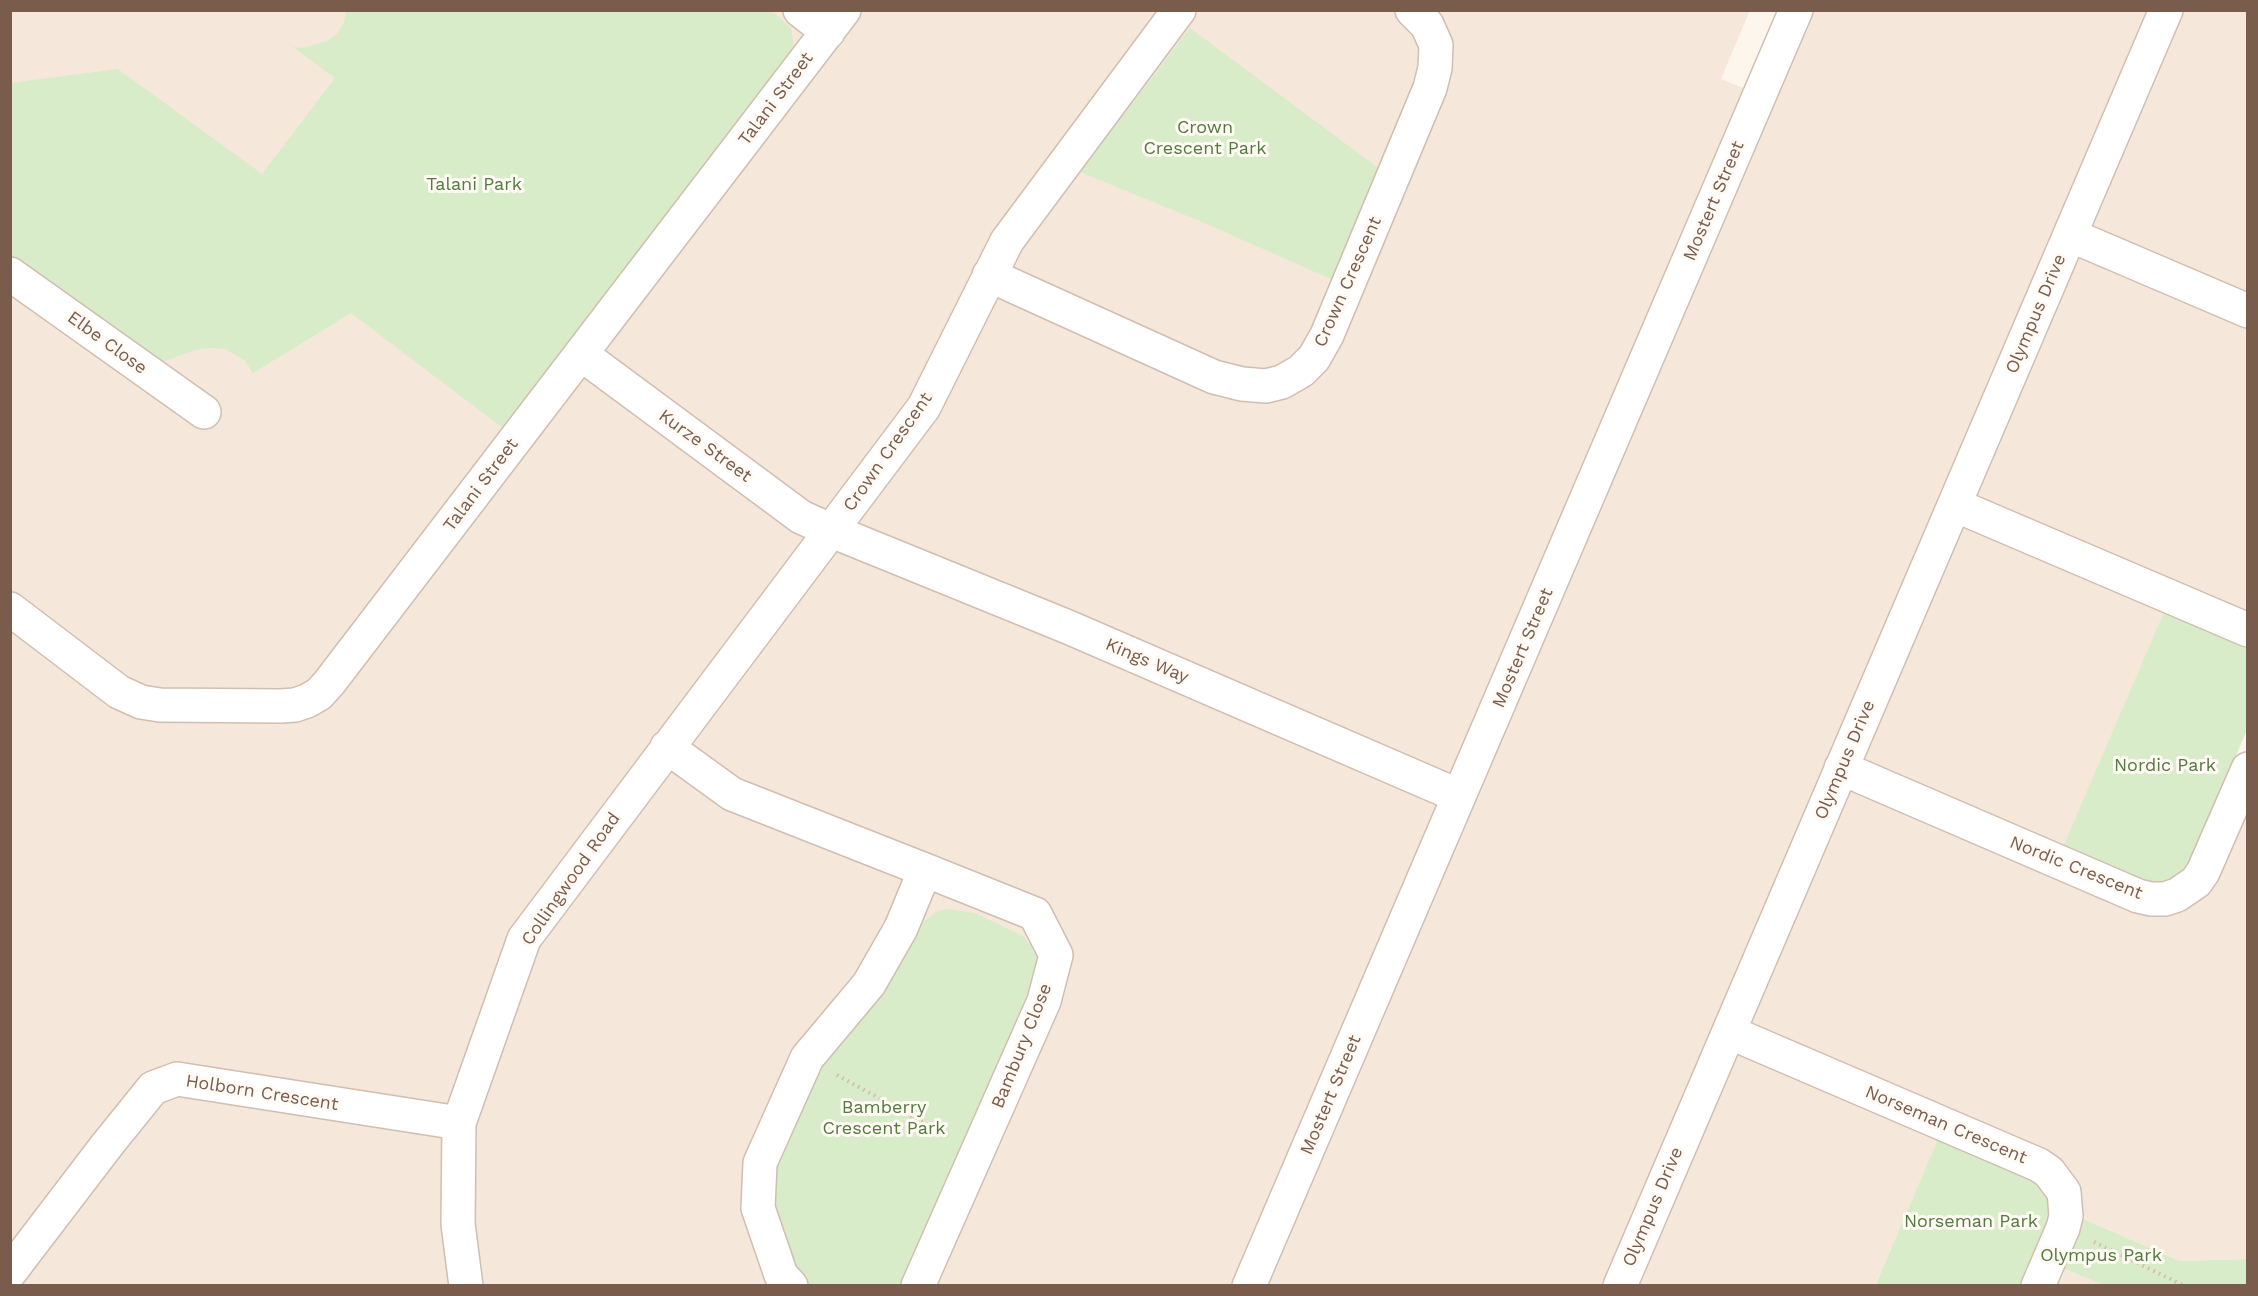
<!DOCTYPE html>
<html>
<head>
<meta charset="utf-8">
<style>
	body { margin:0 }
	#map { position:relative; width:2258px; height:1296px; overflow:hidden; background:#fdf6ec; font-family:"Work Sans",sans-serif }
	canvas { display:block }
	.frame { position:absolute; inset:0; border:12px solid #7a5c4d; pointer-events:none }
</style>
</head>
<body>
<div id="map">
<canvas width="2258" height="1296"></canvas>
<div class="frame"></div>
</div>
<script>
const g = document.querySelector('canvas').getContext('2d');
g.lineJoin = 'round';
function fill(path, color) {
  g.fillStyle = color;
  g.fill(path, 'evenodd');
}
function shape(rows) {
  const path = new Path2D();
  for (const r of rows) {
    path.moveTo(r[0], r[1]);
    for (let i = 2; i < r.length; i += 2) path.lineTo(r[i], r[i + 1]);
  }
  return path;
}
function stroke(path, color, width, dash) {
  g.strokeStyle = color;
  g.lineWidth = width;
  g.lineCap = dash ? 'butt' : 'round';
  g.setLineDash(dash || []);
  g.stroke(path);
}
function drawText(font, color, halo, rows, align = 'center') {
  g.font = font + ' "Work Sans",sans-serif';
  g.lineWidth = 6;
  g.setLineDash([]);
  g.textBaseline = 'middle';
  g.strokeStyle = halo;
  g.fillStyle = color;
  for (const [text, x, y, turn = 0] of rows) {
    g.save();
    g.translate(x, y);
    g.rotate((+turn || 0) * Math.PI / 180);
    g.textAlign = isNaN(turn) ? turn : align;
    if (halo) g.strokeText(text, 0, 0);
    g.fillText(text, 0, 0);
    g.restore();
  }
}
fill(shape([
	[1750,10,1721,79,1758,94,1794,11,2247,11,2247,630,2171,597,2057,862,2247,772,2247,1259,2180,1261,2081,1218,2064,1192,1945,1124,1875,1285,11,1285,10,11],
	[2047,1262,2103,1285,2036,1286]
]), '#f5e8da');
fill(shape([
	[346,11,772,11,791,28,794,48,508,432,351,313,253,373,245,361,226,349,210,348,195,350,165,361,151,358,11,255,10,83,118,69,262,174,335,78,293,47,303,48,327,41,337,34,344,22],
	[1190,28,1381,170,1333,280,1202,222,1080,172],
	[2164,612,2247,649,2247,730,2189,864,2184,872,2167,883,2149,884,2063,847],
	[948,909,975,913,1023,936,1036,954,1037,967,1033,980,902,1285,805,1286,788,1264,774,1214,776,1170,791,1131,816,1072,908,951,918,929,927,919,938,911],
	[1938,1139,2026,1177,2038,1185,2046,1195,2049,1205,2047,1225,2021,1285,1875,1286],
	[2081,1218,2180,1261,2247,1259,2247,1285,2103,1285,2062,1268]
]), '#d8ecc9');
const street = shape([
	[800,10,828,32],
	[2070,235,2248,311],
	[10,274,204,412],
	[989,275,1214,377,1242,384,1266,386,1282,382,1301,371,1314,358,1327,335,1430,88,1435,68,1436,45,1427,25,1412,10],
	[581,354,801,517,832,531,1068,627,1459,796],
	[1955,505,2248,630],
	[10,609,119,692,141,702,160,705,281,706,295,705,307,701,319,694,329,683,844,10],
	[667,747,732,794,925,870],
	[1841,768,2138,896,2151,899,2165,899,2177,895,2196,882,2203,872,2248,769],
	[1729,1032,2039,1165,2049,1172,2064,1192,2066,1216,2063,1228,2038,1286],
	[10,1272,107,1145,153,1088,177,1079,459,1123],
	[466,1286,458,1224,459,1123,524,939,924,407,1007,241,1179,10],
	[791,1286,781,1275,758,1208,760,1163,807,1058,869,984,901,928,925,870,1035,914,1056,955,1044,1001,918,1286],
	[1249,1286,1796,10],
	[1620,1286,2166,10]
]);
stroke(street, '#d1beb0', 36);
stroke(shape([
	[837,1075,948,1136],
	[2094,1242,2185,1286]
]), '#d9b8a5', 4, [1.5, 4.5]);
stroke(street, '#fff', 33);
drawText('18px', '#7a5c4d', '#fffaf3', [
	["Talani Street",776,99,-53],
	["Mostert Street",1714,201,-67],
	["Crown Crescent",1348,282,-66],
	["Olympus Drive",2036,314,-67],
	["Elbe Close",107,343,36],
	["Kurze Street",705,446,36],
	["Crown Crescent",888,452,-55],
	["Talani Street",481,485,-53],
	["Mostert Street",1523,648,-67],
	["Kings Way",1147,661,23],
	["Olympus Drive",1845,760,-67],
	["Nordic Crescent",2076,868,22],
	["Collingwood Road",571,879,-55],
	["Bambury Close",1022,1046,-68],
	["Holborn Crescent",262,1093,9],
	["Mostert Street",1331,1095,-67],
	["Norseman Crescent",1946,1125,23],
	["Olympus Drive",1653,1207,-67]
]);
drawText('18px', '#537a41', '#fffaf3', [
	["Crown",1205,128],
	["Crescent Park",1205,149],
	["Talani Park",474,185],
	["Nordic Park",2165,766],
	["Bamberry",884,1108],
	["Crescent Park",884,1129],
	["Norseman Park",1971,1222],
	["Olympus Park",2101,1256]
]);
</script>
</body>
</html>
